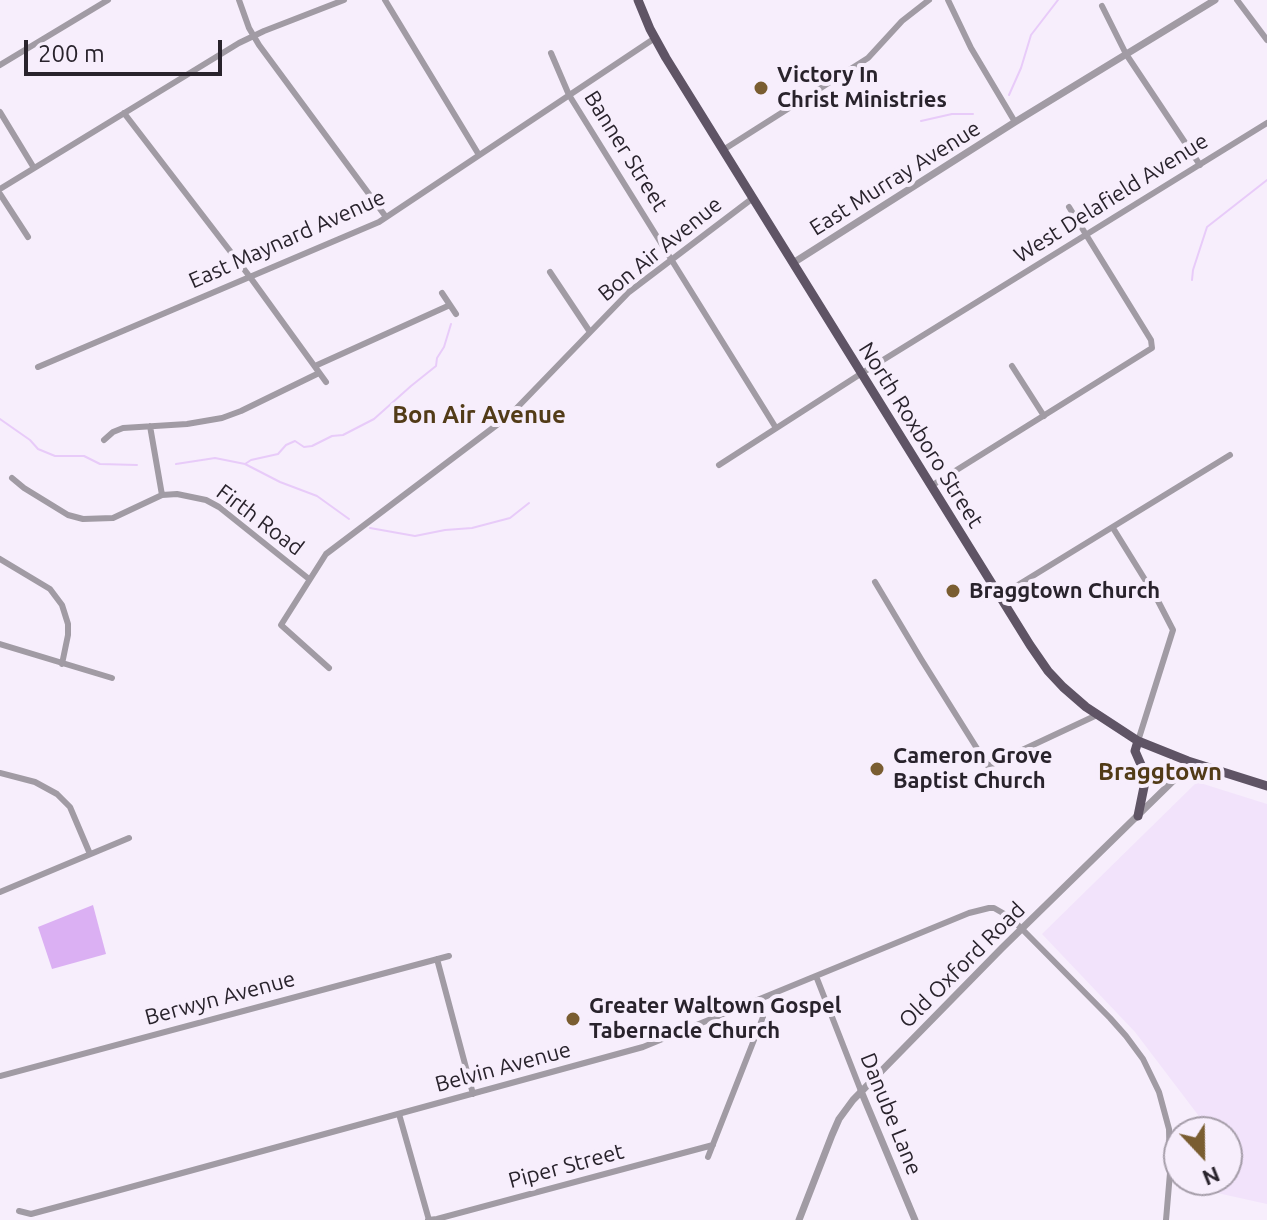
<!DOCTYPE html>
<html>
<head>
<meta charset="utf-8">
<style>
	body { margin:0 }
	#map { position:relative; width:1267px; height:1220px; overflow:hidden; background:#f7eefc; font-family:Ubuntu,sans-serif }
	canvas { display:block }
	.north { position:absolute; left:1163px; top:1116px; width:80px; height:80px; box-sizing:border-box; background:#f7eefc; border:2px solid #a59da9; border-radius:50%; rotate:158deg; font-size:22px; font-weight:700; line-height:32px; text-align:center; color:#29232c }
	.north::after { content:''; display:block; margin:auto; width:28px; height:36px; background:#7a5d31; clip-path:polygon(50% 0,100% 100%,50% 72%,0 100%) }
	.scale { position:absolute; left:24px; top:40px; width:198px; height:36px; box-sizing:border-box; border:4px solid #29232c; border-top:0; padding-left:10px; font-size:24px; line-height:28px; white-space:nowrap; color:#29232c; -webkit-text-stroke:6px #f7eefc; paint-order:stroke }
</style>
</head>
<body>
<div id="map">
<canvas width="1267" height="1220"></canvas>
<div class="north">N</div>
<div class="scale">200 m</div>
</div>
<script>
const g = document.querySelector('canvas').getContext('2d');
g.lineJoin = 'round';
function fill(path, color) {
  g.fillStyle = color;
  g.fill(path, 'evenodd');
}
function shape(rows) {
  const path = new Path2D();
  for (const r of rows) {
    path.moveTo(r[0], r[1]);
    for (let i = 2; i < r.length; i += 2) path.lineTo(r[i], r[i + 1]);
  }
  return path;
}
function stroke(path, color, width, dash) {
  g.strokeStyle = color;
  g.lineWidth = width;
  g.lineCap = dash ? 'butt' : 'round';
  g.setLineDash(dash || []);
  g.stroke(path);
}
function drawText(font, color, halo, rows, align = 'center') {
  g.font = font + ' Ubuntu,sans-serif';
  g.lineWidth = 8;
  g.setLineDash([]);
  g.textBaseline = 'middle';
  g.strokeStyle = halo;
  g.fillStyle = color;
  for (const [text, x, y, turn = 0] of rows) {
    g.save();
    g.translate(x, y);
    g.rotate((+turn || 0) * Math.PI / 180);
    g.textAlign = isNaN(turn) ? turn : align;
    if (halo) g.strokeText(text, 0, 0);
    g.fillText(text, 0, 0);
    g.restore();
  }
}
fill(shape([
	[1197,782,1267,804,1267,1204,1204,1190,1205,1180,1227,1180,1227,1132,1211,1132,1135,1032,1042,934]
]), '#f2e3fb');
fill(shape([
	[93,905,106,954,52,969,38,927]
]), '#dbb0f3');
stroke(shape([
	[1009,95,1021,68,1031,35,1058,0],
	[921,121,952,114,973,114],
	[1192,280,1193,270,1207,227,1267,180],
	[0,419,30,440,38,449,55,456,84,456,100,464,137,465],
	[176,464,215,458,245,464,280,482,317,496,349,519],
	[245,464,251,460,278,454,286,445,295,441,304,447,312,446,332,436,343,435,374,419,411,386,436,366,437,358,444,347,451,324],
	[370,528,415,536,445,530,472,528,510,518,529,503]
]), '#e8cbf9', 2);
stroke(shape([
	[239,0,249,28,259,45,386,217],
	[385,0,479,155],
	[948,0,971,48,1015,122],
	[1237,0,1267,40],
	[1102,6,1126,54,1200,165],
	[551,53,569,95,776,428],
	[0,65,108,0],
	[0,112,34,168],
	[124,113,250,277,326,382],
	[723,150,868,58,902,21,929,0],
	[0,189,239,43,264,31,344,0],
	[0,194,28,237],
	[550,272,590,332],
	[442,293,456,314],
	[315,366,450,305],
	[1012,366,1044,416],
	[38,367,379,222,655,38],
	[150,426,162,495],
	[104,440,113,432,123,428,187,424,222,418,241,411,319,373],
	[719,465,862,373,1267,123],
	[12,478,24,488,68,515,83,519,113,518,162,495,177,494,206,500,219,507,309,579],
	[931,486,1152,348,1151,340,1069,207],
	[1113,528,1157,599,1173,630,1138,741],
	[0,559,50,589,62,605,68,624,68,635,62,664],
	[875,582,921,659,988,766,1097,715],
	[1000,596,1230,455],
	[0,644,112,678],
	[329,668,281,625,326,554,510,415,629,292,753,198],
	[0,773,35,782,57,794,70,807,90,854],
	[0,892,129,838],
	[437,959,473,1094],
	[816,976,861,1091],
	[0,1076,449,956],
	[399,1114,429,1220],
	[708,1157,763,1017,763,1008,761,999],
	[19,1211,31,1214,98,1196,643,1047,969,913,989,908,994,908,1008,916,1022,929,1110,1018,1126,1036,1143,1059,1159,1092,1169,1129,1170,1173,1166,1220],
	[428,1220,437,1219,713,1145]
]), '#a19ba4', 6);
stroke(shape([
	[793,263,1015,122,1215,0],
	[861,1091,915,1220],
	[799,1220,832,1135,839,1119,853,1100,1002,948,1176,778,1188,761]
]), '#a19ba4', 7);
stroke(shape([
	[638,0,650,29,666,58,1030,645,1048,671,1063,687,1086,707,1138,741,1188,761,1267,786],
	[1138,816,1145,782,1142,767,1135,751,1138,741]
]), '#5f5465', 9);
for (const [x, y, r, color] of [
	[761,88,8,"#7a5d31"],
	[953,591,8,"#7a5d31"],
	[877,769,8,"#7a5d31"],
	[573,1019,8,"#7a5d31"]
]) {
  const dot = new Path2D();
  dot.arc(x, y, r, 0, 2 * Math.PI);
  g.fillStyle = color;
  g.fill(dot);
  stroke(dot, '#f7eefc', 3);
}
drawText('bold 22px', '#29232c', '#f7eefc', [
	["Victory In",777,75],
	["Christ Ministries",777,100],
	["Braggtown Church",969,591],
	["Cameron Grove",893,756],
	["Baptist Church",893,781],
	["Greater Waltown Gospel",589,1006],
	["Tabernacle Church",589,1031]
], 'left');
drawText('22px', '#29232c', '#f7eefc', [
	["Banner Street",626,151,58],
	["East Murray Avenue",895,178,-32],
	["West Delafield Avenue",1111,198,-32],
	["East Maynard Avenue",287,239,-24],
	["Bon Air Avenue",660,249,-39],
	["North Roxboro Street",921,435,58],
	["Firth Road",260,520,37],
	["Old Oxford Road",962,965,-45],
	["Berwyn Avenue",220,998,-15],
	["Belvin Avenue",503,1067,-15],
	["Danube Lane",891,1114,68],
	["Piper Street",566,1166,-15]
]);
drawText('bold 24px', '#523b17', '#f7eefc', [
	["Bon Air Avenue",479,415],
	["Braggtown",1160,772]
]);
</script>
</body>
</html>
